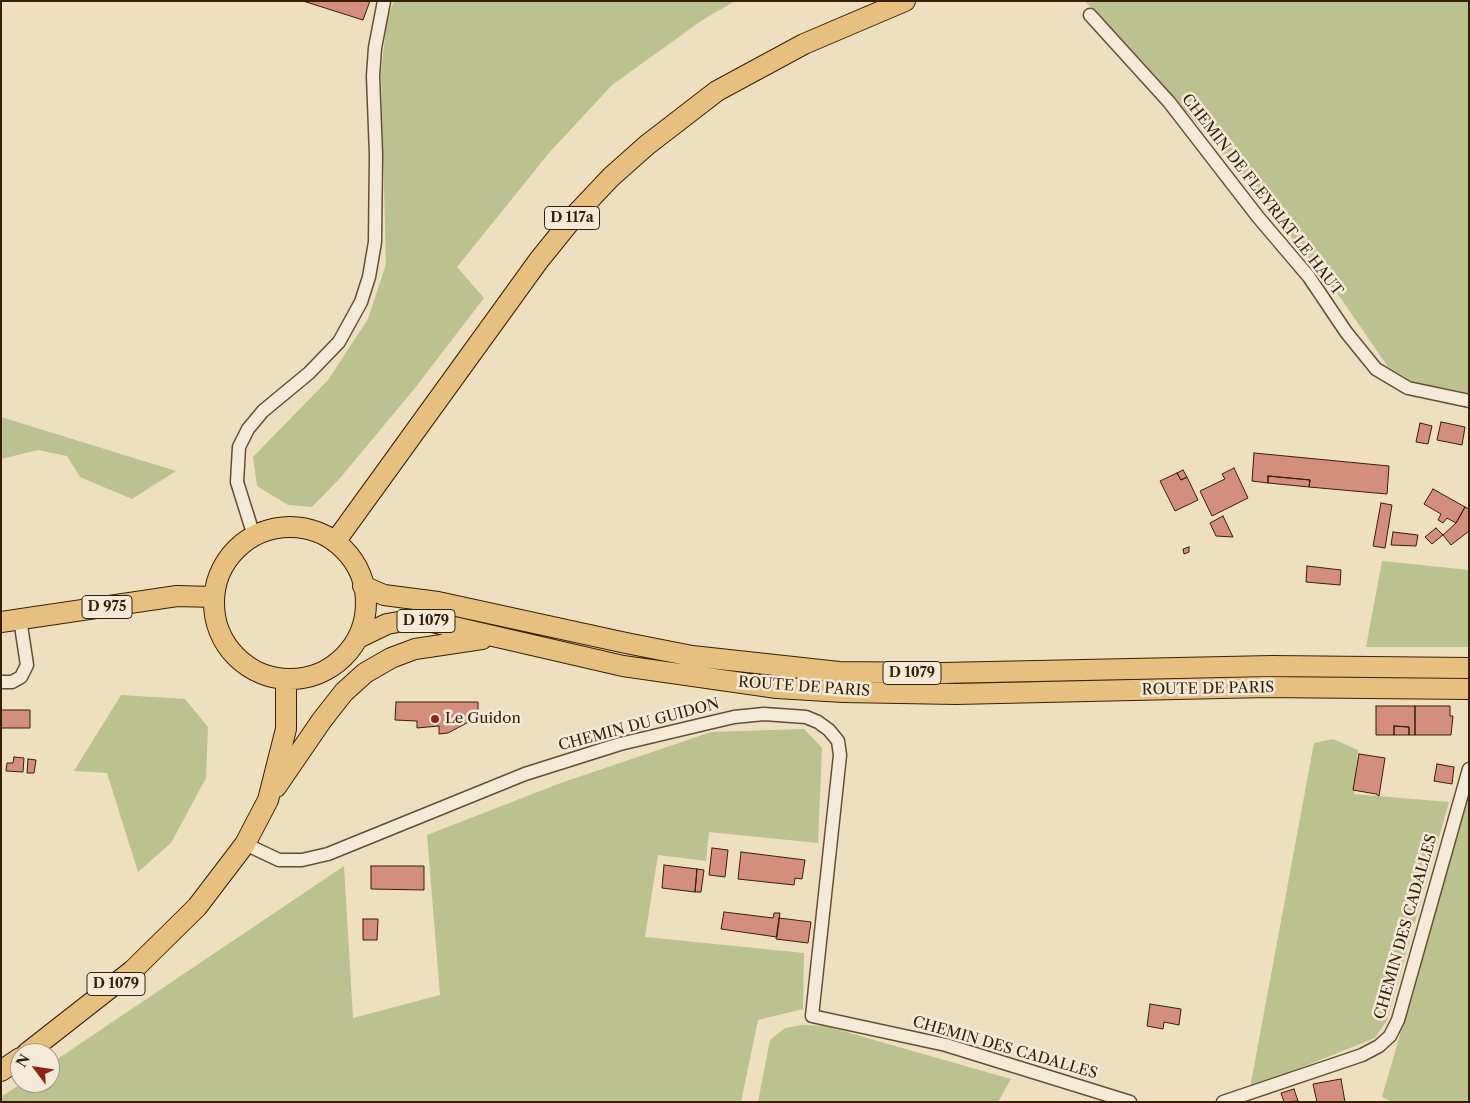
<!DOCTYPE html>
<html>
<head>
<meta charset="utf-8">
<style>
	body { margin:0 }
	#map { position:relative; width:1470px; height:1103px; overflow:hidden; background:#eedfc1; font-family:"Libre Caslon Text",serif }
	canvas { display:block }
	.frame { position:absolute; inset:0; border:2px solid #371f05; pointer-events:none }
	.north { position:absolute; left:10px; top:1043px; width:50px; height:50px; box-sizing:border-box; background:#f4ead7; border:1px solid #a89983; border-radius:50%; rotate:301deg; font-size:14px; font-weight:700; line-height:20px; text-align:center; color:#371f05 }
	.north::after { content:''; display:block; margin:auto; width:18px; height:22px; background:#8f2418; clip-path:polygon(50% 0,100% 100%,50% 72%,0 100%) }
</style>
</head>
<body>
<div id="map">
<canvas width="1470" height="1103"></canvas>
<div class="frame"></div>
<div class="north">N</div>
</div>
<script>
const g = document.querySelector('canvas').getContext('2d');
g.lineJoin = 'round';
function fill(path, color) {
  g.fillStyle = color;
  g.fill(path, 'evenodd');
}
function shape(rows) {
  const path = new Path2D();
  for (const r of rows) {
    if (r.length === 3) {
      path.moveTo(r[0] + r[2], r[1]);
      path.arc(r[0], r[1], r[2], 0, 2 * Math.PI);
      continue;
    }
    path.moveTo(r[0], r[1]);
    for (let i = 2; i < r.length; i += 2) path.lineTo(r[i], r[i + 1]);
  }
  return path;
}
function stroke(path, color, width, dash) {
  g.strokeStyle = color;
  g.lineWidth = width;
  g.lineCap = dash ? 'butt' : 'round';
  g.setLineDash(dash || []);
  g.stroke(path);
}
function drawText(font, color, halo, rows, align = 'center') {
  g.font = font + ' "Libre Caslon Text",serif';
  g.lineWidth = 5;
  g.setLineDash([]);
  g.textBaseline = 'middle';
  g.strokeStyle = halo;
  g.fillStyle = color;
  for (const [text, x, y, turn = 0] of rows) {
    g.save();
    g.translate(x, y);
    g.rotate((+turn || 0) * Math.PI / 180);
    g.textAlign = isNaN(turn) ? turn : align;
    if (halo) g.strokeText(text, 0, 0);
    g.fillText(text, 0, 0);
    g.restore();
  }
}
fill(shape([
	[394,1,735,1,701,21,612,85,549,153,457,267,484,298,415,388,341,477,312,507,288,505,257,486,253,457,328,380,368,319,386,264,381,73,387,19],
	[1085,1,1469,1,1469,395,1417,384,1388,367,1342,300,1212,140],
	[1,417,176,471,132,499,80,477,67,456,38,450,1,459],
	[1382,561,1469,570,1469,647,1366,647],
	[121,695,185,699,208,727,206,778,171,843,138,872,107,773,74,771],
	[804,729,822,748,818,843,709,832,706,861,658,855,645,937,804,953,803,1009,758,1020,741,1102,1,1102,1,1097,22,1083,50,1083,50,1064,344,866,353,1018,440,995,427,835,558,784,711,732],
	[1333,739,1358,750,1354,794,1449,802,1387,1020,1375,1038,1250,1088,1314,743],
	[1469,796,1469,1102,1393,1102,1382,1097],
	[803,1025,825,1026,1011,1079,998,1102,758,1102,770,1040,785,1028]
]), '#bcc190');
const building = shape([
	[303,1,370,1,363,20,303,1],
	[1441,422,1465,427,1462,445,1437,440,1441,422],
	[1420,423,1432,426,1428,444,1416,442,1420,423],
	[1254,453,1389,466,1387,494,1309,487,1310,480,1268,476,1268,483,1252,481,1254,453],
	[1234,468,1248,498,1212,516,1200,491,1225,479,1222,474,1234,468],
	[1183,470,1187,477,1181,480,1177,473,1183,470],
	[1177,473,1181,480,1187,477,1198,500,1175,511,1160,481,1177,473],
	[1268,476,1310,480,1309,487,1268,483,1268,476],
	[1433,489,1465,507,1456,523,1447,518,1443,523,1438,520,1441,514,1424,504,1433,489],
	[1381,503,1392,505,1385,548,1373,546,1381,503],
	[1465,507,1469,509,1469,531,1451,545,1443,535,1456,523,1465,507],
	[1223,516,1233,537,1216,536,1210,523,1223,516],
	[1436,528,1443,535,1432,544,1425,537,1436,528],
	[1393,532,1418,535,1416,546,1391,545,1393,532],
	[1189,547,1189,552,1184,554,1183,549,1189,547],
	[1307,566,1341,570,1340,585,1306,582,1307,566],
	[396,702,478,702,478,717,448,733,439,734,439,726,417,728,417,721,395,720,396,702],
	[1376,706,1415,706,1415,735,1409,735,1409,727,1394,726,1394,735,1376,735,1376,706],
	[1415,706,1450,706,1450,716,1453,716,1451,735,1415,735,1415,706],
	[1,710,30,710,30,728,1,728,1,710],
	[1394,726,1409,727,1409,735,1394,735,1394,726],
	[1359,754,1385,758,1379,796,1376,794,1353,790,1359,754],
	[14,757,24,758,23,772,6,771,7,763,13,763,14,757],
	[28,759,36,760,34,773,27,773,28,759],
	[1437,764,1454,767,1452,784,1434,781,1437,764],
	[712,848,728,850,725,877,709,875,712,848],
	[741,852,805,860,802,879,795,878,794,885,738,879,741,852],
	[664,865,697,869,695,892,662,888,664,865],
	[371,866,424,866,424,890,371,889,371,866],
	[697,869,704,870,701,892,695,892,697,869],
	[724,912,773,918,774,913,780,913,777,937,721,929,724,912],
	[779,918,811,922,808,943,776,939,779,918],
	[363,919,378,919,377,940,363,940,363,919],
	[1150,1004,1181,1009,1179,1025,1164,1022,1163,1029,1147,1026,1150,1004],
	[1341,1079,1345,1102,1317,1102,1313,1084,1341,1079],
	[1294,1089,1298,1101,1284,1102,1281,1093,1294,1089]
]);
fill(building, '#d38e7e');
stroke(building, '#371f05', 1);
const minor = shape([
	[1090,15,1169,102,1258,217,1309,277,1346,332,1376,369,1408,388,1469,401],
	[254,536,237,482,239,447,248,429,263,411,309,373,339,342,361,302,369,277,375,242,376,155,373,76,375,48,384,1],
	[1,682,12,682,21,677,27,665,20,619],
	[245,844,279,860,302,860,328,854,525,774,620,744,734,717,764,714,806,717,818,722,829,730,838,741,840,755,812,1016,946,1045,1130,1102],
	[1223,1102,1362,1055,1379,1046,1390,1036,1398,1020,1469,769]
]);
const primary = shape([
	[290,603,76],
	[335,542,539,260,577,213,611,177,647,145,717,91,804,44,905,1],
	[363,586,384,595,438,602,626,643,692,656,839,672,942,673,1272,666,1469,668],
	[1,622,177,596,214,597],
	[358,638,387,624,404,621,428,621,623,666,777,688,843,692,956,694,1266,687,1469,689],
	[276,787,322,720,344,692,365,673,391,658,415,649,482,639],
	[27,1053,133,970,197,907,245,844,268,800,286,729,286,680],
	[1,1071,20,1058]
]);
stroke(minor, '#654f34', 15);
stroke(primary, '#371f05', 22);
stroke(minor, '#f4ead7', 12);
stroke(primary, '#e7c080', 20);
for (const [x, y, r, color] of [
	[435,719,5,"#8f2418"]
]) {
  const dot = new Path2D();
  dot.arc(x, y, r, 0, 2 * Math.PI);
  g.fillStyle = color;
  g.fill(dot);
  stroke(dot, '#f4ead7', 2);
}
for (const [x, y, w] of [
	[572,218,55],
	[107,607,50],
	[426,621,58],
	[912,673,58],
	[116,984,58]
]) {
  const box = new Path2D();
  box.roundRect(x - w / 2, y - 11.5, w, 23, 4);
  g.fillStyle = '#f4ead7';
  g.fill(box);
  stroke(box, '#371f05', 1);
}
drawText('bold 14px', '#371f05', null, [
	["D 117a",572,218],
	["D 975",107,607],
	["D 1079",426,621],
	["D 1079",912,673],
	["D 1079",116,984]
]);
drawText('15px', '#371f05', '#f4ead7', [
	["CHEMIN DE FLEYRIAT LE HAUT",1262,195,52],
	["ROUTE DE PARIS",804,687,4],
	["ROUTE DE PARIS",1208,689,-1],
	["CHEMIN DU GUIDON",639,725,-15],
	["CHEMIN DES CADALLES",1406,927,-74],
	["CHEMIN DES CADALLES",1005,1048,16]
]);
drawText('15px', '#371f05', '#f4ead7', [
	["Le Guidon",445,719]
], 'left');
</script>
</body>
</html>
